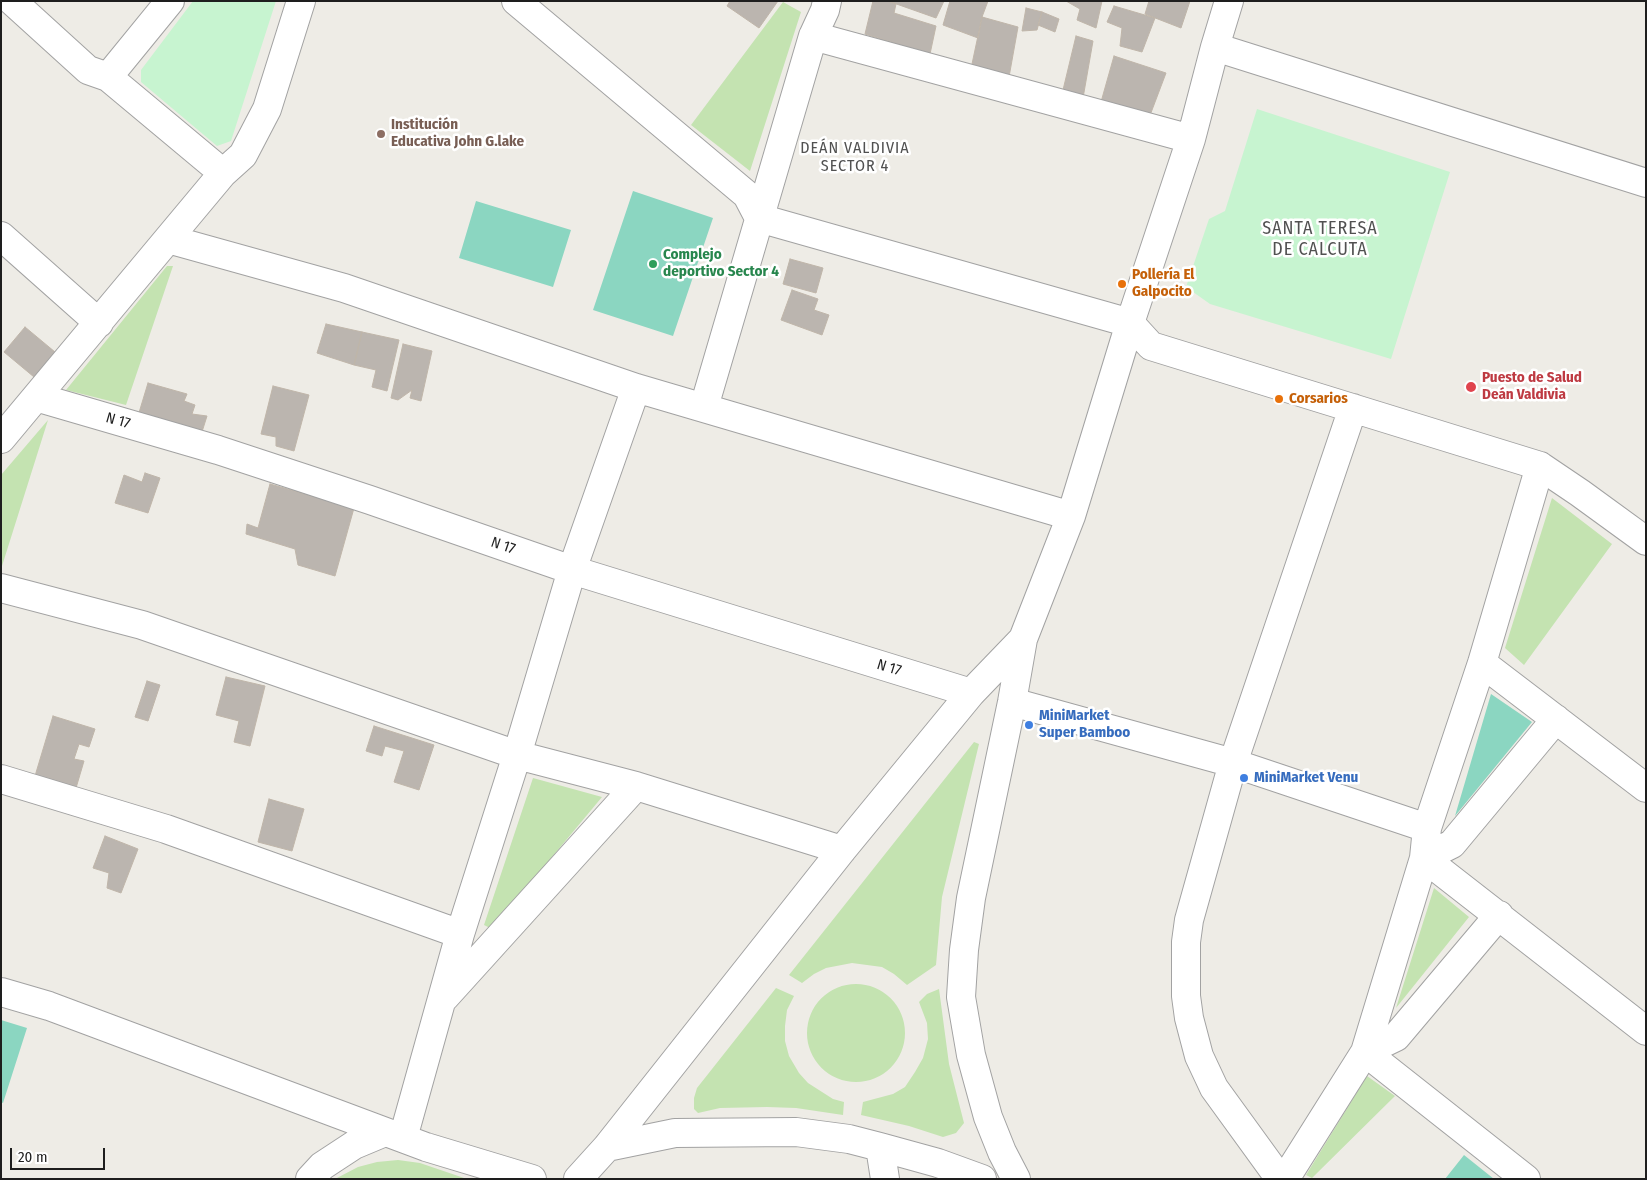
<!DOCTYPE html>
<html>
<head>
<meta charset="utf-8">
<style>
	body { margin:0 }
	#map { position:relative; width:1647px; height:1180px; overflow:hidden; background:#eeece6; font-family:"Fira Sans Condensed",sans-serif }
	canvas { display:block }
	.frame { position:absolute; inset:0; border:2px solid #1e1e1e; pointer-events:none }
	.scale { position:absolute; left:10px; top:1148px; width:95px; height:22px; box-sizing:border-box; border:2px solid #1e1e1e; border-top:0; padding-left:6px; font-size:15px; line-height:18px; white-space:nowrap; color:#1e1e1e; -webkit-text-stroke:4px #fff; paint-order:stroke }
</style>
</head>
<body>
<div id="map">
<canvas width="1647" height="1180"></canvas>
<div class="frame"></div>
<div class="scale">20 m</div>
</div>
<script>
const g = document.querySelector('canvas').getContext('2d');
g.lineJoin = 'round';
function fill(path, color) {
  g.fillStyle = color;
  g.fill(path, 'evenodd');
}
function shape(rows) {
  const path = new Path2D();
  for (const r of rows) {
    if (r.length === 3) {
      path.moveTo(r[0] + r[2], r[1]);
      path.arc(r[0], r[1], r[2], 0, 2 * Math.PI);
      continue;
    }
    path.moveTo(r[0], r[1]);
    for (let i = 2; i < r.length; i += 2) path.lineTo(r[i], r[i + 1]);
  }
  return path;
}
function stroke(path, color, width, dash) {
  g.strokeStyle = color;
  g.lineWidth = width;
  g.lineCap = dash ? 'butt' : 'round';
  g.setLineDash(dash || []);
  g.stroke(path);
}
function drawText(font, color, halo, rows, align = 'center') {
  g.font = font + ' "Fira Sans Condensed",sans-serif';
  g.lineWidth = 5;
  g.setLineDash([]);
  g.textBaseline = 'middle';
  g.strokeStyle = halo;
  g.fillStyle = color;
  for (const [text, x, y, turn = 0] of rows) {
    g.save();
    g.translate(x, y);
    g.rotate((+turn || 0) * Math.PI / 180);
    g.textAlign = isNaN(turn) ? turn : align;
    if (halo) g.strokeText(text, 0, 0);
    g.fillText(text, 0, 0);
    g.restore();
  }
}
fill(shape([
	[783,2,801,12,750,171,691,125],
	[167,266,173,266,126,405,66,390],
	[48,420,2,566,1,566,1,475],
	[1552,498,1612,544,1524,665,1505,648],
	[974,742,979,744,942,897,936,965,907,985,894,974,882,967,852,963,826,968,814,974,802,983,789,975],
	[533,778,602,797,492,929,484,925],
	[1434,888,1469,917,1396,1008],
	[856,1033,49],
	[776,988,794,996,787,1010,785,1026,785,1041,789,1056,799,1073,808,1083,833,1099,844,1102,843,1115,796,1108,767,1107,720,1108,698,1113,694,1109,694,1098,697,1088],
	[939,989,949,1064,964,1123,956,1133,943,1137,909,1126,861,1115,863,1102,893,1094,905,1087,915,1072,923,1058,928,1039,927,1023,919,1002,927,994],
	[1367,1076,1395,1096,1312,1178,1306,1175],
	[398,1160,420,1163,467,1179,335,1179,358,1167,377,1162]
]), '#c4e3b1');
fill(shape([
	[193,1,276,1,231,141,217,146,141,82,141,70],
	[1257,109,1450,172,1391,359,1210,304,1186,287,1209,219,1225,211]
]), '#c7f4d0');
fill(shape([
	[633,191,713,218,673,336,593,310],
	[476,201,571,230,553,287,459,258],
	[1491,694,1532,722,1455,816],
	[1,1020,27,1028,3,1103,1,1102],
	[1464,1155,1494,1179,1445,1179]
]), '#8bd6c1');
const building = shape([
	[730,1,778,1,759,28,727,6,730,1],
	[873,1,888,1,896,4,894,13,936,26,930,54,865,34,873,1],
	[888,1,944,1,936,18,888,1],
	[950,1,988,1,982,17,978,38,943,25,950,1],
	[1066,1,1102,1,1096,28,1077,20,1080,9,1066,1],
	[1149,1,1190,1,1181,28,1145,14,1149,1],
	[1114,6,1155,18,1142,52,1120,46,1122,28,1107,22,1114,6],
	[1026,8,1042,12,1037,30,1022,31,1026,8],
	[1042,12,1059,19,1055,32,1038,25,1042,12],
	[982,17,1018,27,1009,77,972,64,982,17],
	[1076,36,1093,41,1083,98,1063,90,1076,36],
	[1114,56,1166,73,1149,118,1101,102,1114,56],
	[790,259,823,268,816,293,783,284,790,259],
	[792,290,818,299,814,310,829,315,822,335,781,320,792,290],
	[326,324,362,332,354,365,317,353,326,324],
	[25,327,55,352,34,377,4,352,25,327],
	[362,332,399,340,387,391,372,387,376,370,354,365,362,332],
	[403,344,432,351,421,401,410,398,412,390,398,400,391,398,403,344],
	[148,383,187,394,184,401,195,405,192,414,207,416,201,435,138,416,148,383],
	[273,386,309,395,294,451,276,446,276,437,261,434,273,386],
	[145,473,160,478,148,513,115,503,124,475,142,482,145,473],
	[270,484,354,508,335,576,298,565,295,549,246,534,247,524,258,528,270,484],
	[226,677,265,686,250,746,234,742,239,721,216,715,226,677],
	[147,681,160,685,148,721,135,717,147,681],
	[53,716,95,729,89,747,79,744,74,759,84,761,76,788,35,776,53,716],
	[374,726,434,745,419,790,394,782,404,751,385,746,382,756,366,751,374,726],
	[269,799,304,809,292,851,258,842,269,799],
	[105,836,138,849,121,893,107,888,109,873,93,868,105,836]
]);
fill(building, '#bbb5af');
stroke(building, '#bfb5a9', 1);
const minor = shape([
	[12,1,88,70,108,77,223,173],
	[516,1,747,195,759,218,1130,323,1151,346,1540,466,1580,493,1646,541],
	[813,36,1191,139],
	[1215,47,1646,183],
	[108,77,170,1],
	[1,236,99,323],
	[168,239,344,288,636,388,1071,516],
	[36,397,218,450,370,500,572,570,971,693],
	[704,407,813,36,825,10,827,1],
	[1,439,223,173,243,155,267,109,301,1],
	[1,588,142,625,517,755,636,786,842,850],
	[1482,663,1646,788],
	[1012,702,1233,763,1427,828],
	[1556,719,1452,844,1424,858,1646,1031],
	[1,779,166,829,460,934],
	[1499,915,1396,1037,1365,1052,1526,1179],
	[1,992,49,1006,426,1147,532,1179],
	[445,997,636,786],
	[403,1138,460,934,517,755,572,570,636,388],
	[607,1147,675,1133,796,1132,849,1139,880,1147,938,1163,982,1179],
	[880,1147,885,1179],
	[310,1179,322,1166,354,1145,385,1132],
	[578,1179,607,1147,842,850,971,693,1023,639,1071,516,1130,323,1191,139,1215,47,1229,1],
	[1016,1179,1002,1152,988,1117,971,1055,961,997,964,950,971,898,1012,702,1023,639],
	[1280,1179,1214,1088,1199,1056,1189,1018,1186,996,1186,942,1189,920,1233,763,1353,408],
	[1285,1179,1365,1052,1424,858,1427,828,1482,663,1540,466]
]);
stroke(minor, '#a2a2a2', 30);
stroke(minor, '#fff', 28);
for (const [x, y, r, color] of [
	[381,134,5,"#8d6e63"],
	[653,264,5,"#2e9e5b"],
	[1122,284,5,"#e8710a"],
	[1471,387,6,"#e0444e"],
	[1279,399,5,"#e8710a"],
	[1029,725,5,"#3f7fe0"],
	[1244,778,5,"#3f7fe0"]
]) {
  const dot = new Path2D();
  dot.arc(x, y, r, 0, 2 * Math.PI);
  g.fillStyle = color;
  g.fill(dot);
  stroke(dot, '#fff', 2);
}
drawText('bold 15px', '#785e54', '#fff', [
	["Institución",391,125],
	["Educativa John G.lake",391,142]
], 'left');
drawText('bold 15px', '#27864d', '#fff', [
	["Complejo",663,255],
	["deportivo Sector 4",663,272]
], 'left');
drawText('bold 15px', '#c56008', '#fff', [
	["Pollería El",1132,275],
	["Galpocito",1132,292],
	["Corsarios",1289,399]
], 'left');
drawText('bold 15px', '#be3a42', '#fff', [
	["Puesto de Salud",1482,378],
	["Deán Valdivia",1482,395]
], 'left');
drawText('15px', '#1e1e1e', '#fff', [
	["N 17",118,421,16],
	["N 17",503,546,19],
	["N 17",889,668,17]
]);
drawText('bold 15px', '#366cbe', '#fff', [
	["MiniMarket",1039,716],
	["Super Bamboo",1039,733],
	["MiniMarket Venu",1254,778]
], 'left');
g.letterSpacing = '1px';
drawText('16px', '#515151', '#fff', [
	["DEÁN VALDIVIA",855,149],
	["SECTOR 4",855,167]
]);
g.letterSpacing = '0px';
g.letterSpacing = '1px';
drawText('18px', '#515151', '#fff', [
	["SANTA TERESA",1320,229],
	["DE CALCUTA",1320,250]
]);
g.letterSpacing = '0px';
</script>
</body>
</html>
